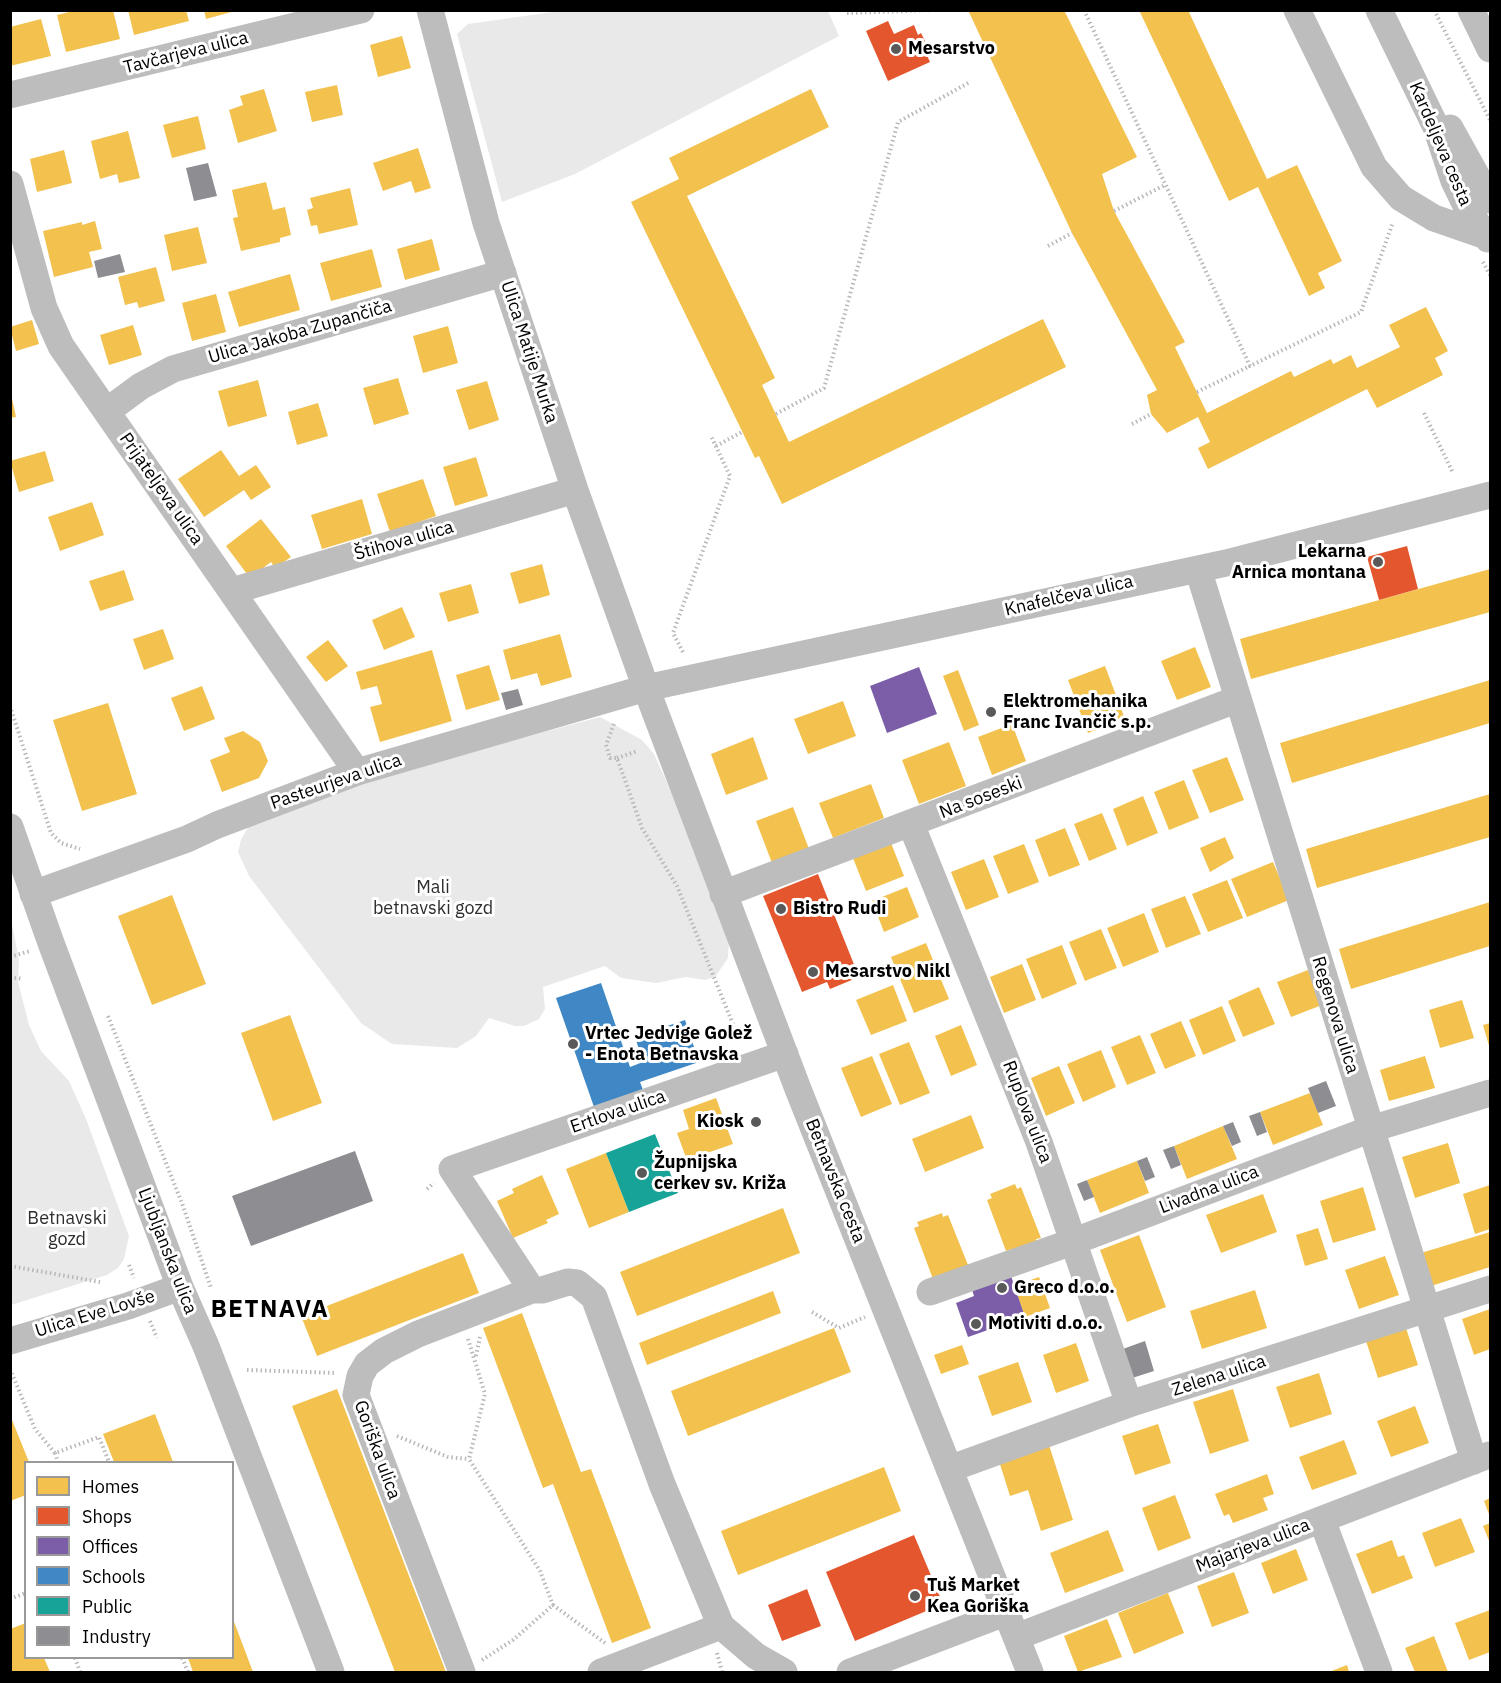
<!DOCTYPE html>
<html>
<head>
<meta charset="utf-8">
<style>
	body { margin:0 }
	#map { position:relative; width:1501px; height:1683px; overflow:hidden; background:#fff; font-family:"IBM Plex Sans",sans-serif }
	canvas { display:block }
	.frame { position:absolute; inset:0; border:12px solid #000; pointer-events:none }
	.legend { position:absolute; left:24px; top:1461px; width:210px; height:198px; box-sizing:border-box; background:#fff; border:2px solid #999; margin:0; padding:8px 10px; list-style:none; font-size:18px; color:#000 }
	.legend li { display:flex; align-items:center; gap:12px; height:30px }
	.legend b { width:30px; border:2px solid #999 }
</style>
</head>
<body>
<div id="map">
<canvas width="1501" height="1683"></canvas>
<div class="frame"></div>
<ul class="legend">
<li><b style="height:16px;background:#f2c14e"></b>Homes</li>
<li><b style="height:16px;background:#e4572e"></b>Shops</li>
<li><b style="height:16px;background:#7b5ea7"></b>Offices</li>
<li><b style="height:16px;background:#3f88c5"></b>Schools</li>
<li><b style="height:16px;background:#17a398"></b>Public</li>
<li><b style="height:16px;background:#8d8d92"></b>Industry</li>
</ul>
</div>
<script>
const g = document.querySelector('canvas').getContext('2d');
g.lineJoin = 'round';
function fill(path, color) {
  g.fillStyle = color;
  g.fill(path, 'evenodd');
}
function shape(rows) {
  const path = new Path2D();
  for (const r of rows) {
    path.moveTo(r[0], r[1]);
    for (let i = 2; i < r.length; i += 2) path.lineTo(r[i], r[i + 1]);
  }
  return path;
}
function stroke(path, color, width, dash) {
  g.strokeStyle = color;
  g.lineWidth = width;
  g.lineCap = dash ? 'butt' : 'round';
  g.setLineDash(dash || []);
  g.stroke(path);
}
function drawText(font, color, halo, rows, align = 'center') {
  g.font = font + ' "IBM Plex Sans",sans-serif';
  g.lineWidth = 6;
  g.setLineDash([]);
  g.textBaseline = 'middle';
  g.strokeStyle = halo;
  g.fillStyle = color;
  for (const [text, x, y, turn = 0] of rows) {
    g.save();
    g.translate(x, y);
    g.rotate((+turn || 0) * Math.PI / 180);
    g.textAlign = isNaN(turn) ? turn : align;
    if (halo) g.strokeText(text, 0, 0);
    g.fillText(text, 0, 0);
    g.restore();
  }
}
fill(shape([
	[828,11,839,36,575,174,502,202,457,34,468,24,560,11],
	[600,717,642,740,654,754,676,802,729,941,728,958,722,967,715,977,705,980,686,977,656,983,621,978,605,966,543,987,545,1009,539,1019,524,1026,515,1026,489,1018,476,1036,457,1048,392,1044,361,1023,249,876,238,852,241,840,248,827,361,781],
	[11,919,19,960,18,982,29,1025,41,1051,69,1081,86,1119,129,1236,124,1259,118,1268,107,1275,11,1305]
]), '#e9e9e9');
fill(shape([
	[77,10,113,10,120,39,66,52,57,15],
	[128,10,186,10,189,21,134,35],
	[204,10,235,10,235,11,206,19],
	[968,10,1064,10,1137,157,1102,174,1114,211,1185,342,1175,347,1207,413,1291,371,1294,377,1331,359,1333,364,1351,355,1357,368,1400,347,1389,325,1426,307,1448,351,1435,358,1443,375,1377,408,1367,389,1208,469,1198,448,1210,442,1198,417,1167,433,1151,414,1147,395,1157,390,1072,233],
	[1139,10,1188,10,1267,179,1297,165,1342,261,1318,273,1325,288,1309,296,1258,187,1229,201],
	[41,19,51,56,10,66,10,27],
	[402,36,411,68,378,77,370,45],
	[337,85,343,115,312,122,305,92],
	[264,89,277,131,238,143,229,110,243,105,240,96],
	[811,89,829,127,687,196,775,378,762,385,789,442,1043,319,1066,367,782,504,759,456,755,458,631,202,679,179,669,158],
	[198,116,206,149,172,158,163,125],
	[128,131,140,178,119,183,117,174,100,179,91,141],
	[418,148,431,188,415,193,411,181,383,191,373,163],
	[64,150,72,183,37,192,30,159],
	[266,182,273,210,285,207,291,235,280,238,280,242,241,251,233,218,238,217,232,190],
	[350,188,358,225,319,234,317,225,311,226,307,210,313,208,310,198],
	[95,221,102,249,89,252,93,267,54,277,43,231,82,222,82,225],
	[198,227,207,263,172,271,164,235],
	[432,239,440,270,405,280,397,249],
	[372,249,382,287,331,301,320,263],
	[156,267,165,301,139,308,137,302,125,305,118,277],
	[290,274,300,310,239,327,228,292],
	[216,294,226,332,192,341,182,303],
	[32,320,39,344,16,351,10,327],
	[133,325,142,355,109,365,100,335],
	[448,326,458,363,423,373,413,336],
	[398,378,409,414,374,425,363,388],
	[258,380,267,416,228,427,218,391],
	[487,381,499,420,469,430,456,390],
	[10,389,16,417,10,418],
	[318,403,328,436,297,445,288,412],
	[221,450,239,476,256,465,271,487,251,500,244,490,204,517,178,479],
	[45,451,54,481,19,492,10,461],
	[476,457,488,496,455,506,443,467],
	[423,479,436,516,390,532,377,494],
	[362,499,372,534,322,549,311,515],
	[92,502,104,535,60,551,48,517],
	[261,519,291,557,275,568,271,562,250,578,226,546],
	[542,564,550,595,519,604,510,573],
	[1490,569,1490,612,1251,679,1240,639],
	[124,570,134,600,100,611,89,581],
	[471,584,479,613,448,622,439,593],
	[402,607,415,637,384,650,372,620],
	[163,629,174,659,144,670,133,639],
	[560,634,572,677,541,686,537,673,511,680,503,650],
	[328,640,348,666,326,682,306,657],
	[1195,647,1211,687,1177,700,1161,661],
	[432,650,452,721,380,742,370,707,382,704,377,686,361,690,356,672],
	[489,665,500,700,466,710,456,675],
	[1105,666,1125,719,1088,733,1068,680],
	[958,670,979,725,964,731,943,676],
	[1490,680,1490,723,1292,783,1280,743],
	[202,686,215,719,184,731,171,698],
	[843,701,856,736,808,754,794,719],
	[108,703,137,794,82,811,53,720],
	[1012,724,1026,761,992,775,978,737],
	[243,731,260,742,268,761,259,778,222,792,210,760,230,752,224,738],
	[753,737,768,779,726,795,711,754],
	[949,742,966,786,919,804,902,760],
	[1227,757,1244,800,1210,813,1192,770],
	[1184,780,1199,818,1169,830,1154,792],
	[871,784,884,818,833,838,819,803],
	[1490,794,1490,837,1317,888,1306,849],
	[1143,796,1158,833,1127,846,1113,809],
	[793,807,809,849,772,863,756,821],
	[1102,813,1117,849,1089,861,1074,824],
	[1065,828,1080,865,1049,877,1035,840],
	[1225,837,1234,858,1210,872,1200,848],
	[891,843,904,876,866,891,853,858],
	[1024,844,1039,882,1008,894,993,856],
	[984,859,999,897,966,910,951,872],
	[1273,862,1289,900,1247,917,1231,879],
	[1227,880,1243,918,1208,932,1192,894],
	[907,887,919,917,884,932,872,901],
	[172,895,206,984,152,1005,118,916],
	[1185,896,1201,934,1166,948,1151,909],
	[1490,902,1490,946,1351,989,1339,949],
	[1144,913,1159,952,1123,967,1107,928],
	[1101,929,1117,968,1085,981,1069,942],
	[926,943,949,999,914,1013,891,957],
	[1062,945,1077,984,1042,999,1026,959],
	[1022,964,1036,1000,1004,1013,990,977],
	[1308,970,1322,1005,1291,1017,1277,982],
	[893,985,907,1021,871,1035,856,1000],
	[1259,987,1275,1024,1243,1037,1228,1001],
	[1462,1000,1474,1038,1440,1048,1429,1010],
	[1222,1006,1236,1041,1203,1055,1189,1020],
	[290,1015,322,1103,273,1121,241,1033],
	[1181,1021,1196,1056,1165,1069,1150,1034],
	[1490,1023,1490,1049,1483,1025],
	[961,1025,977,1065,951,1076,935,1036],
	[1140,1035,1156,1073,1127,1085,1111,1047],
	[909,1042,930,1093,900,1105,879,1054],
	[1101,1050,1116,1087,1083,1102,1067,1064],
	[872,1056,892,1104,861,1117,841,1068],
	[1425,1056,1435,1088,1389,1101,1380,1070],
	[1059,1066,1075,1103,1046,1116,1031,1078],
	[1310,1093,1323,1125,1273,1145,1260,1112],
	[716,1098,733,1144,687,1160,677,1133,689,1129,683,1110],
	[971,1115,984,1148,925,1172,912,1139],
	[1223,1126,1237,1159,1187,1179,1174,1146],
	[1448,1143,1460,1183,1415,1198,1402,1157],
	[606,1153,629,1212,589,1228,566,1169],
	[1137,1161,1149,1193,1100,1213,1087,1180],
	[542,1175,559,1214,546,1220,548,1223,513,1238,497,1201,514,1193,512,1189],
	[1015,1184,1017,1189,1021,1187,1041,1238,1036,1239,1038,1244,1013,1253,1011,1249,1006,1251,987,1200,992,1198,990,1194],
	[1490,1185,1490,1229,1475,1234,1463,1194],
	[1363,1187,1376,1230,1333,1243,1320,1201],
	[1263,1194,1277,1232,1221,1253,1206,1215],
	[783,1208,800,1253,637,1316,620,1272],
	[942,1213,943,1217,948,1215,968,1265,933,1279,914,1228,919,1226,917,1222],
	[1318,1228,1328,1259,1305,1266,1296,1235],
	[1490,1232,1490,1267,1431,1286,1421,1253],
	[1139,1235,1166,1307,1127,1322,1100,1250],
	[463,1253,479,1293,317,1356,301,1316],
	[1385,1256,1399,1295,1359,1309,1345,1270],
	[1039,1277,1050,1308,1025,1317,1014,1286],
	[1255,1290,1267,1328,1202,1349,1190,1311],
	[773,1291,781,1313,647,1365,639,1343],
	[1490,1309,1490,1349,1474,1355,1462,1319],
	[522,1313,581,1472,591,1469,651,1628,612,1643,553,1484,543,1488,483,1328],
	[834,1328,851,1372,688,1436,671,1391],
	[1406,1328,1418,1365,1378,1378,1366,1341],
	[1076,1343,1089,1381,1056,1393,1043,1355],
	[962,1345,969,1364,941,1374,934,1355],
	[1018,1362,1032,1402,992,1416,978,1376],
	[1319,1373,1332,1414,1290,1428,1276,1387],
	[337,1389,446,1672,395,1672,292,1406],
	[1233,1389,1249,1441,1210,1454,1193,1402],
	[1415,1406,1429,1443,1391,1457,1377,1421],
	[155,1414,173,1462,114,1462,103,1434],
	[10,1415,29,1462,26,1462,26,1495,10,1501],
	[1158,1424,1171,1463,1135,1475,1122,1436],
	[1344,1440,1357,1474,1312,1490,1299,1457],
	[1049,1445,1073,1520,1041,1531,1028,1490,1010,1496,999,1461],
	[884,1467,901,1511,738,1575,721,1531],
	[1267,1474,1274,1494,1263,1498,1268,1510,1233,1523,1229,1514,1224,1516,1215,1494],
	[1175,1495,1191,1538,1158,1551,1142,1508],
	[1490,1498,1490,1517,1484,1501],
	[1461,1518,1475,1552,1435,1567,1422,1533],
	[1490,1523,1490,1543,1483,1526],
	[1108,1530,1124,1571,1065,1593,1050,1553],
	[1392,1540,1398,1557,1404,1555,1413,1578,1372,1594,1356,1554],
	[1296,1549,1308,1580,1273,1594,1261,1563],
	[1234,1572,1249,1613,1212,1627,1197,1586],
	[1168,1593,1184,1633,1134,1654,1118,1613],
	[1490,1610,1490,1652,1469,1660,1455,1623],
	[233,1619,253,1672,193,1672,188,1658,232,1658],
	[1107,1619,1122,1657,1078,1672,1064,1636],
	[26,1623,26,1658,44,1658,50,1672,10,1672,10,1629],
	[1434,1636,1448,1672,1415,1672,1405,1648],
	[1347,1665,1349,1672,1329,1672]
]), '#f2c14e');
fill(shape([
	[888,21,894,34,914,25,918,35,921,33,930,51,926,53,930,62,888,81,866,31],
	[1407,546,1418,589,1379,600,1367,557],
	[818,874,859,977,830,989,827,982,802,992,763,896],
	[914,1535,943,1604,855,1641,826,1572],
	[807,1589,821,1626,782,1641,768,1605]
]), '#e4572e');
fill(shape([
	[919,667,937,714,887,733,870,686],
	[1010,1273,1025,1317,968,1337,956,1303,974,1296,971,1286]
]), '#7b5ea7');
fill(shape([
	[601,983,630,1067,643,1062,635,1037,685,1020,699,1062,640,1082,643,1090,594,1107,556,998]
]), '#3f88c5');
fill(shape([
	[655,1134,678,1193,629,1212,606,1153]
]), '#17a398');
fill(shape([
	[208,163,217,196,194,201,186,168],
	[120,254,125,272,98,278,94,261],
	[518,689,523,705,506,710,501,693],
	[1326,1081,1336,1106,1318,1113,1308,1088],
	[1260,1112,1267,1132,1257,1136,1249,1116],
	[1233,1122,1241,1142,1232,1146,1223,1126],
	[1174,1146,1181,1165,1171,1169,1163,1150],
	[355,1151,373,1201,251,1246,232,1196],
	[1147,1157,1155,1177,1145,1181,1137,1161],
	[1087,1180,1094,1197,1084,1201,1077,1184],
	[1145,1341,1154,1371,1129,1379,1120,1350]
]), '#8d8d92');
stroke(shape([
	[1084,10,1250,366,1361,312,1393,222],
	[1434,10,1490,120],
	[847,13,934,10],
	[1114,211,1165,185],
	[1048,246,1072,233],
	[1483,262,1490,275],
	[1197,392,1250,366],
	[1424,413,1453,473],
	[776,414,824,388,898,122,970,82],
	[1132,424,1151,414],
	[716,446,742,432],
	[683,652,673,633,730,476,711,436],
	[10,706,51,833,61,843,80,849],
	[614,724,606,745,610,758,617,758,642,828,677,886,741,1044],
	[617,758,637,751],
	[10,957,30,951],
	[10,977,23,979],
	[108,1016,183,1206,211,1288],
	[427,1189,434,1183],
	[129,1265,134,1278],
	[10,1266,100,1282],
	[812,1312,839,1328,865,1317],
	[150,1321,157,1338],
	[468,1339,485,1394,469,1459,540,1571,553,1605],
	[476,1356,480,1337],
	[10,1369,35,1429,55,1453,99,1437,109,1462],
	[247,1370,336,1373],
	[397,1436,448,1457,469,1459],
	[55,1453,58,1462],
	[10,1599,26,1593],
	[717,1653,722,1672],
	[75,1658,80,1672],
	[182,1658,188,1672],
	[482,1660,513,1640,553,1605,605,1643]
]), '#b8b8b8', 4, [1.5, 3]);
stroke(shape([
	[430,10,486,223,575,490,646,688,798,1089,1030,1672],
	[1297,10,1374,167,1401,198,1434,218,1486,236],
	[1379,10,1436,127,1454,181,1468,210,1488,239],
	[1471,10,1490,49],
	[10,95,361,10],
	[1450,128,1490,200],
	[10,184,44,308,61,346,357,772],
	[107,411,141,386,173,369,503,273],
	[1198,569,1474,1461],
	[232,591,575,490],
	[911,824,1039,1142,1129,1404],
	[10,827,51,943,180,1287,206,1346,331,1672],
	[33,894,187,839,217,825,357,772,646,688,1226,563,1490,495],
	[723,894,1238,699],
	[930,1292,1075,1241,1371,1129,1490,1093],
	[10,1341,128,1306,180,1287],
	[949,1469,1129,1404,1490,1289],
	[1322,1520,1379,1672],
	[1016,1637,1489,1455],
	[462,1672,356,1395,360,1376,367,1364,384,1351,418,1334,532,1290],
	[601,1672,721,1626],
	[784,1672,756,1656,721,1626,662,1484,594,1297,577,1283,568,1282,542,1290,532,1290,452,1169,785,1054],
	[850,1672,1005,1613]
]), '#bdbdbd', 27);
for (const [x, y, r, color] of [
	[896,49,6,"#595959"],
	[1378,562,6,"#595959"],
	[991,712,6,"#595959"],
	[781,909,6,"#595959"],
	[813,972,6,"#595959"],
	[573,1044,6,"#595959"],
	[756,1122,6,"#595959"],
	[642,1173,6,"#595959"],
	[1002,1288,6,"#595959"],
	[976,1324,6,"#595959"],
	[915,1596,6,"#595959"]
]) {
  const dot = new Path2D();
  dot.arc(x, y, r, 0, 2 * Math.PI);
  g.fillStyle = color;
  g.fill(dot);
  stroke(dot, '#fff', 2);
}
drawText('bold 18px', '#000', '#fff', [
	["Mesarstvo",908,49],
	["Lekarna",1366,552,"right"],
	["Arnica montana",1366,573,"right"],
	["Elektromehanika",1003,702],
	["Franc Ivančič s.p.",1003,723],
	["Bistro Rudi",793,909],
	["Mesarstvo Nikl",825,972],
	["Vrtec Jedvige Golež",585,1034],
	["- Enota Betnavska",585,1055],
	["Kiosk",744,1122,"right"],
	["Župnijska",654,1163],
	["cerkev sv. Križa",654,1184],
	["Greco d.o.o.",1014,1288],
	["Motiviti d.o.o.",988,1324],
	["Tuš Market",927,1586],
	["Kea Goriška",927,1607]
], 'left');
drawText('18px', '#000', '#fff', [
	["Tavčarjeva ulica",186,53,-14],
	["Kardeljeva cesta",1440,144,67],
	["Ulica Jakoba Zupančiča",300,332,-16],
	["Ulica Matije Murka",529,352,72],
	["Prijateljeva ulica",161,489,55],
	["Štihova ulica",404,541,-16],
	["Knafelčeva ulica",1069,596,-13],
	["Pasteurjeva ulica",336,782,-19],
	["Na soseski",981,798,-21],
	["Regenova ulica",1335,1015,73],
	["Ertlova ulica",618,1112,-19],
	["Ruplova ulica",1027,1112,69],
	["Betnavska cesta",835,1181,68],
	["Livadna ulica",1209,1190,-21],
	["Ljubljanska ulica",167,1251,69],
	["Ulica Eve Lovše",95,1314,-17],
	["Zelena ulica",1219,1376,-18],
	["Goriška ulica",377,1450,70],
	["Majarjeva ulica",1253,1546,-21]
]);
drawText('18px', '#2e2e2e', '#fff', [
	["Mali",433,888],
	["betnavski gozd",433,909],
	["Betnavski",67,1219],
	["gozd",67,1240]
]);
g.letterSpacing = '1.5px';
drawText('bold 24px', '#000', '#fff', [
	["BETNAVA",270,1310]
]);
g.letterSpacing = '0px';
</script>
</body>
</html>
